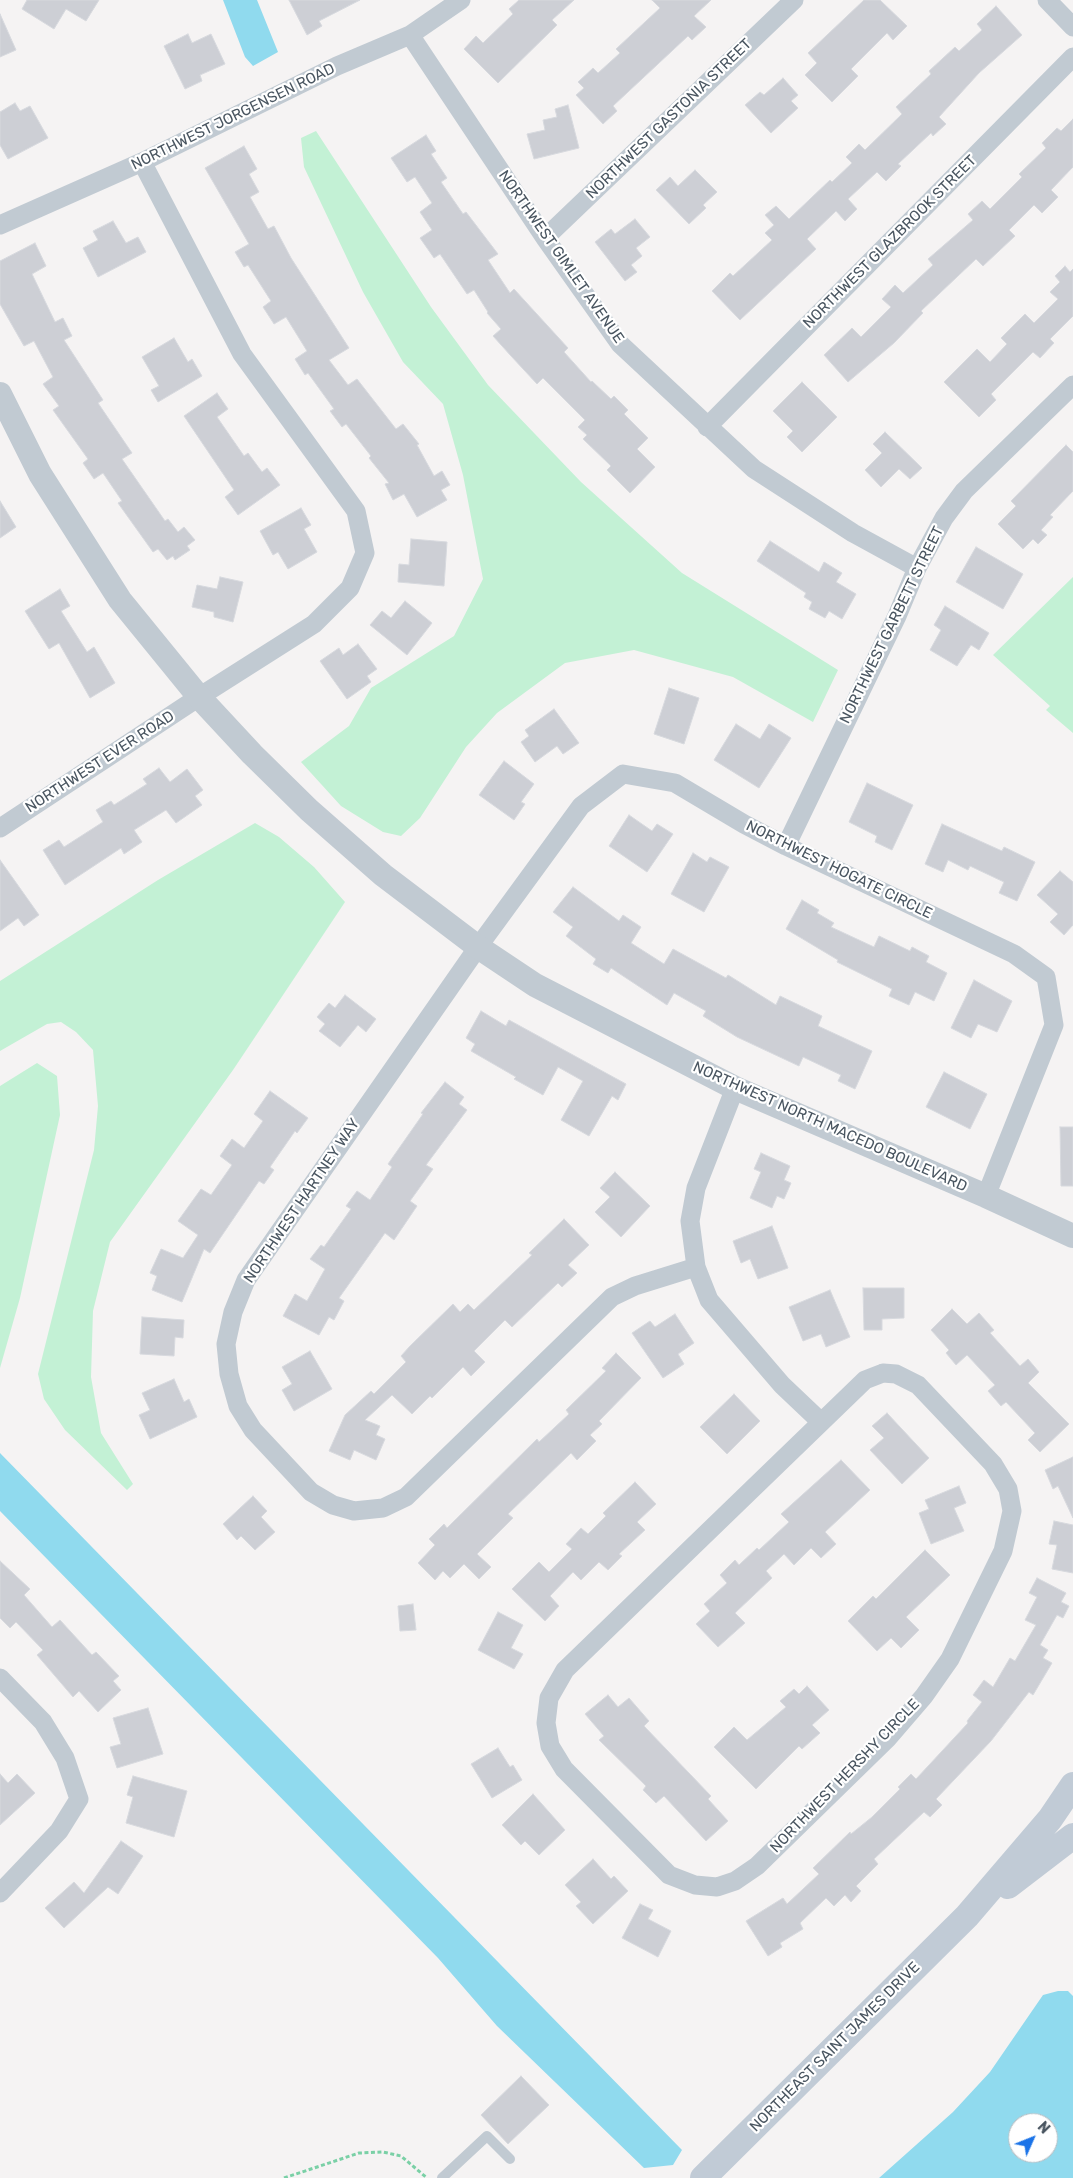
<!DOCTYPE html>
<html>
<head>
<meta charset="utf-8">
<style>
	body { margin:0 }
	#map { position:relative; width:1073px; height:2178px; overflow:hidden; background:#f5f3f3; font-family:Rubik,sans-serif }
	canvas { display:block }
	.north { position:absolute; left:1008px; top:2113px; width:50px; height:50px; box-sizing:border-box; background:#fff; border:1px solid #b7bbc0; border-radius:50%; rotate:46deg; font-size:14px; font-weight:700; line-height:20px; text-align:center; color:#4a5661 }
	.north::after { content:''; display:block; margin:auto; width:18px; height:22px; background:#1a73e8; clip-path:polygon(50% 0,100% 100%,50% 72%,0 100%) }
</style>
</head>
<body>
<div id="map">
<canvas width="1073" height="2178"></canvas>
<div class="north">N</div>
</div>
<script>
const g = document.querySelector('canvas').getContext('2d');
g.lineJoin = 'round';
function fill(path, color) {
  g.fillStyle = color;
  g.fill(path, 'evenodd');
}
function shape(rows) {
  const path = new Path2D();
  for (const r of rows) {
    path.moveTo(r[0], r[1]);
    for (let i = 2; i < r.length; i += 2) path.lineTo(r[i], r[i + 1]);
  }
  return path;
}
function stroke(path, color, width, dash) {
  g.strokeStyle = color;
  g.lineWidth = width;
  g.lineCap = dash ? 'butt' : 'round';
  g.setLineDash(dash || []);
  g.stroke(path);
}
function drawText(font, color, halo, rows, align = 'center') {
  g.font = font + ' Rubik,sans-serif';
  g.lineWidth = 4.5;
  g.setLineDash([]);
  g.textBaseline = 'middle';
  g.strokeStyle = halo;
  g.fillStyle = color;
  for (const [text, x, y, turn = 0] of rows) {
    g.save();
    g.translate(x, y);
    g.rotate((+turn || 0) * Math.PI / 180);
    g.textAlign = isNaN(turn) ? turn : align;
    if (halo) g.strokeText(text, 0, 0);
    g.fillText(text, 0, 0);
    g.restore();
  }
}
fill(shape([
	[316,131,431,307,488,385,581,482,682,573,838,670,813,722,733,677,634,650,565,663,497,713,466,747,420,818,401,836,383,832,341,806,301,762,349,726,371,688,454,636,483,579,463,475,443,404,403,362,363,292,304,167,301,138],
	[1073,577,1073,733,1046,710,1050,706,993,655],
	[255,823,279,837,314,867,345,902,233,1070,110,1242,93,1311,91,1377,101,1433,133,1484,127,1490,65,1430,44,1399,38,1374,94,1150,98,1106,93,1050,76,1032,61,1022,47,1024,0,1051,0,981,158,880],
	[37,1063,57,1076,60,1115,20,1298,0,1368,0,1086]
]), '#c3f1d5');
fill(shape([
	[223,0,257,0,278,52,253,66,245,57],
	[0,1453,682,2150,673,2165,644,2168,497,2026,438,1958,0,1511],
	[1058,1991,1068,1991,1073,1996,1073,2178,879,2178,953,2112,990,2072,1043,1995],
	[1018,2123,1048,2123,1048,2153,1018,2153]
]), '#90daee');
const building = shape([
	[27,0,99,0,86,21,66,9,54,29,22,9,27,0],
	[289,0,360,0,319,21,322,26,307,35,289,0],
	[519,0,574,0,552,20,557,25,498,83,464,49,476,36,483,43,513,14,509,9,519,0],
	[652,0,711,0,694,16,706,27,692,40,688,36,613,106,617,111,603,124,576,95,584,88,578,82,593,68,598,73,620,53,616,49,660,8,652,0],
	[864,0,880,0,907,26,893,40,887,33,851,69,858,76,832,102,805,75,817,63,808,53,864,0],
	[996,6,1022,35,979,73,939,117,946,124,933,136,931,133,898,164,901,166,886,181,877,172,848,199,857,209,845,221,836,211,807,239,816,249,740,320,712,291,730,273,733,276,772,240,765,233,774,225,765,215,776,206,789,219,830,180,832,182,852,163,846,157,859,144,865,150,902,114,896,107,931,74,929,71,955,47,959,51,982,30,977,24,996,6],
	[0,14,16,50,0,57,0,14],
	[188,34,192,43,211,34,225,64,200,75,202,81,185,89,164,46,188,34],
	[783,78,798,95,791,101,798,108,771,133,745,105,760,92,764,95,783,78],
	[15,103,20,111,30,106,48,138,8,159,0,145,0,112,15,103],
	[568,105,579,148,534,159,527,134,545,130,543,120,557,117,555,109,568,105],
	[1073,119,1073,167,1051,190,1058,197,1042,213,1034,205,1009,230,1015,236,983,266,976,259,921,311,923,313,894,343,848,382,824,355,852,328,861,337,891,307,882,299,895,285,903,293,933,265,928,259,973,220,968,214,982,201,990,209,1022,177,1019,174,1046,148,1042,143,1057,128,1061,131,1073,119],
	[426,135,436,151,431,154,447,178,441,182,463,214,466,212,498,254,488,260,510,293,514,289,568,348,564,352,591,382,592,381,611,399,614,396,628,410,624,414,648,438,637,449,655,467,630,493,607,470,611,466,583,439,587,435,578,427,585,420,543,378,537,384,511,356,493,336,501,329,487,313,488,312,474,290,467,294,440,254,434,258,420,238,432,230,420,212,432,203,415,177,407,182,391,158,426,135],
	[244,146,257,169,249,174,259,192,250,197,268,229,274,226,291,258,349,348,329,360,348,385,357,379,396,429,403,424,419,444,417,445,434,476,442,471,450,485,441,490,447,500,417,517,404,494,393,500,385,484,389,483,369,458,371,456,346,424,342,427,330,411,334,409,308,373,305,375,295,359,307,351,286,317,274,324,263,307,271,301,248,265,244,267,235,252,249,244,205,168,244,146],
	[695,170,717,192,703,205,706,208,689,224,656,190,670,177,678,186,695,170],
	[635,219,650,237,636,248,642,256,631,265,637,272,625,281,595,242,611,229,615,234,635,219],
	[113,221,126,243,138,237,146,252,98,277,83,248,98,240,93,231,113,221],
	[35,243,46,266,32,274,55,322,63,318,72,336,64,340,103,400,98,403,132,453,122,459,165,521,168,519,178,532,184,527,195,540,187,546,190,550,175,560,173,556,167,560,158,549,153,552,118,503,122,501,103,473,94,479,83,463,88,459,53,410,59,406,43,384,53,377,34,341,24,346,0,304,0,261,35,243],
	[1065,266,1070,272,1073,269,1073,316,1050,339,1054,343,1040,358,1033,352,991,394,996,400,979,417,944,382,977,349,990,362,1007,344,1001,338,1025,314,1034,323,1058,299,1050,292,1060,282,1055,276,1065,266],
	[174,338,188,362,192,359,202,376,158,402,151,390,159,386,142,357,174,338],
	[802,382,837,417,802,452,787,437,793,431,773,411,802,382],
	[217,393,228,409,217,417,244,456,248,453,262,472,267,468,280,485,238,515,225,497,234,490,184,416,217,393],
	[885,432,922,468,910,479,899,469,881,487,865,470,882,453,873,444,885,432],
	[1066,445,1073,452,1073,491,1050,515,1053,517,1041,530,1047,535,1038,544,1033,539,1023,549,998,524,1016,506,1011,501,1066,445],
	[0,501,16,527,0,538,0,501],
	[301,508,311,525,304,529,317,552,288,569,278,552,273,555,260,531,301,508],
	[411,539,447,542,444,586,398,582,399,564,409,565,411,539],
	[770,541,819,572,824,562,842,573,836,582,856,594,842,619,829,611,825,618,809,609,812,602,804,597,806,593,757,561,770,541],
	[976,547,1023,574,1003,609,956,582,976,547],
	[220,577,243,582,233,622,214,617,214,612,192,607,197,585,217,589,220,577],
	[60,589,70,606,61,611,87,652,94,647,115,683,90,698,59,643,49,649,25,611,60,589],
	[405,601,432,623,407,655,370,625,382,611,391,618,405,601],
	[945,606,989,633,979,650,971,645,957,666,930,650,941,630,934,625,945,606],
	[358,644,377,669,367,676,371,682,347,699,320,661,339,648,343,655,358,644],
	[669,688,699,698,684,744,654,734,669,688],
	[554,709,579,743,563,754,557,746,535,762,521,742,529,736,525,730,554,709],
	[736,724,760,739,769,724,791,738,759,788,714,760,736,724],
	[504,761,534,784,521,802,525,804,514,820,479,795,504,761],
	[159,768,170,782,187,769,203,790,195,796,202,805,176,823,166,810,134,830,142,842,124,854,121,848,65,885,43,850,59,840,64,847,103,822,96,810,111,801,114,805,147,784,143,779,159,768],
	[867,783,913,805,892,850,875,842,877,836,849,822,867,783],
	[629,815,652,831,657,824,673,834,647,872,609,846,629,815],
	[942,824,1002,851,1004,847,1035,862,1017,901,999,893,1004,882,970,866,968,870,948,860,943,872,925,864,942,824],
	[693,853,707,862,710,857,729,867,704,912,671,894,693,853],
	[0,860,39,915,24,926,18,918,0,931,0,860],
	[1060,871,1073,882,1073,925,1064,935,1050,922,1058,914,1037,895,1060,871],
	[573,887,619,921,623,915,641,927,631,943,664,964,673,949,726,978,728,975,776,1005,780,996,822,1016,818,1026,872,1051,855,1089,838,1081,841,1075,803,1057,799,1066,737,1037,703,1016,706,1011,674,993,667,1005,611,968,608,973,593,964,596,959,566,936,573,927,553,912,573,887],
	[802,900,819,910,817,913,834,923,831,927,874,947,879,936,910,951,912,947,929,956,926,962,947,973,934,1001,915,992,909,1005,889,996,892,989,837,962,838,960,786,929,802,900],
	[974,980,1012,1001,997,1032,978,1024,971,1038,951,1028,974,980],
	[345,995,376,1019,366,1032,358,1025,340,1047,319,1031,325,1024,317,1017,329,1003,335,1008,345,995],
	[481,1011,506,1026,509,1020,626,1084,618,1100,612,1096,589,1136,561,1120,583,1081,558,1067,543,1095,514,1079,516,1077,471,1051,475,1044,466,1038,481,1011],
	[944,1072,987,1094,970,1129,926,1107,944,1072],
	[445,1082,464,1097,459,1104,467,1110,426,1165,433,1169,410,1201,417,1206,394,1240,385,1233,339,1298,344,1301,334,1320,329,1317,319,1335,283,1316,295,1294,307,1301,325,1269,310,1259,321,1245,324,1247,351,1209,346,1206,357,1191,370,1200,392,1167,388,1164,423,1114,421,1113,445,1082],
	[270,1091,308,1118,297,1133,295,1131,270,1167,274,1170,264,1184,259,1181,210,1253,204,1249,182,1302,152,1290,157,1276,150,1273,161,1249,183,1258,198,1235,178,1221,201,1189,211,1195,232,1165,220,1156,232,1139,244,1148,263,1121,254,1114,270,1091],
	[1060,1127,1073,1127,1073,1186,1061,1186,1060,1127],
	[761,1153,790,1166,784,1180,791,1183,784,1199,777,1196,772,1208,750,1198,761,1172,754,1169,761,1153],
	[615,1172,650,1206,621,1237,595,1212,610,1197,600,1188,615,1172],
	[564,1219,589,1245,568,1265,577,1273,562,1287,558,1283,512,1327,505,1320,474,1351,485,1362,471,1376,463,1367,432,1398,430,1396,412,1414,392,1395,365,1420,380,1426,376,1435,385,1439,376,1460,354,1450,350,1460,329,1451,345,1415,371,1391,374,1394,406,1362,401,1356,410,1346,453,1304,460,1312,468,1304,474,1310,532,1255,529,1253,564,1219],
	[772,1226,788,1268,758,1279,750,1259,741,1263,733,1241,772,1226],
	[863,1288,904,1288,904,1318,882,1319,882,1330,864,1330,863,1288],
	[830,1290,850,1337,826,1347,821,1334,803,1341,789,1307,830,1290],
	[952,1309,967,1324,979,1313,994,1330,990,1333,1020,1366,1028,1359,1039,1372,1028,1383,1069,1424,1040,1452,1028,1440,1035,1433,1006,1402,1001,1406,988,1391,995,1385,967,1355,956,1365,946,1353,949,1350,931,1330,952,1309],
	[675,1314,694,1343,678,1354,684,1364,663,1378,632,1333,650,1321,655,1327,675,1314],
	[142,1317,184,1320,183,1338,175,1337,174,1356,140,1354,142,1317],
	[310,1351,332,1389,294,1411,282,1390,292,1384,282,1367,310,1351],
	[616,1353,641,1378,599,1421,602,1424,590,1435,596,1441,577,1460,571,1453,508,1514,513,1518,477,1554,491,1567,479,1579,464,1564,450,1578,443,1571,435,1580,418,1563,435,1545,429,1539,444,1524,447,1528,537,1439,539,1442,569,1414,566,1410,606,1371,602,1368,616,1353],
	[174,1379,184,1402,189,1399,197,1417,150,1439,139,1415,150,1410,142,1393,174,1379],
	[734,1394,760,1421,727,1454,700,1427,734,1394],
	[887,1413,929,1458,902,1484,870,1450,884,1438,872,1426,887,1413],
	[1073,1457,1073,1518,1058,1486,1053,1489,1045,1470,1073,1457],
	[841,1460,870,1490,825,1532,836,1544,821,1558,811,1548,794,1565,784,1554,766,1571,772,1578,735,1613,745,1623,718,1647,696,1624,710,1611,704,1604,727,1583,720,1575,735,1560,739,1565,757,1548,759,1550,789,1522,781,1514,841,1460],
	[635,1482,656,1504,637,1522,645,1530,619,1554,622,1556,608,1570,599,1562,581,1580,573,1572,550,1596,559,1606,545,1621,512,1589,539,1562,549,1572,572,1549,566,1544,581,1528,588,1534,606,1516,603,1513,635,1482],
	[959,1486,966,1503,954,1508,964,1531,931,1544,919,1513,929,1509,925,1500,959,1486],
	[253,1496,267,1511,261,1517,275,1532,255,1550,241,1536,237,1540,223,1524,253,1496],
	[1054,1521,1073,1525,1073,1573,1052,1569,1057,1545,1049,1544,1054,1521],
	[925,1550,950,1575,906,1617,919,1630,901,1648,891,1638,877,1651,848,1621,873,1596,876,1599,925,1550],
	[0,1561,30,1589,24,1595,52,1627,60,1620,92,1655,96,1652,119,1676,113,1681,121,1690,98,1712,79,1691,73,1697,37,1655,43,1650,16,1622,10,1628,0,1618,0,1561],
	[1037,1578,1066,1593,1061,1602,1069,1606,1063,1618,1057,1615,1040,1645,1048,1650,1043,1658,1052,1663,1033,1695,1029,1692,991,1741,936,1799,942,1805,930,1817,924,1812,874,1859,878,1864,856,1886,861,1891,851,1902,845,1895,834,1906,826,1898,800,1923,803,1929,780,1943,782,1947,768,1956,746,1921,783,1898,787,1904,819,1874,813,1868,850,1832,851,1834,872,1817,900,1789,898,1787,911,1774,916,1779,968,1723,967,1721,982,1702,973,1695,984,1680,993,1687,1010,1658,1015,1661,1036,1625,1025,1620,1037,1597,1029,1593,1037,1578],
	[413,1604,416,1630,400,1631,398,1606,413,1604],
	[498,1612,523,1625,511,1648,523,1654,514,1669,478,1650,498,1612],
	[807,1686,829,1710,812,1725,820,1733,802,1749,799,1746,756,1789,714,1747,734,1727,747,1740,786,1707,780,1701,794,1689,799,1694,807,1686],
	[608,1695,618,1707,629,1698,649,1721,644,1726,711,1796,708,1799,728,1821,706,1841,664,1796,656,1803,643,1790,646,1786,599,1740,604,1736,585,1714,608,1695],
	[148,1708,163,1754,117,1768,110,1747,121,1744,113,1718,148,1708],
	[498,1748,510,1767,513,1765,522,1780,492,1798,471,1764,498,1748],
	[0,1774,8,1783,17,1774,35,1793,0,1825,0,1774],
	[133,1776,187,1791,174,1837,126,1823,133,1797,127,1795,133,1776],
	[533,1794,565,1830,539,1855,525,1841,521,1845,502,1825,533,1794],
	[121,1841,143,1856,118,1894,108,1887,64,1928,45,1908,74,1882,84,1893,121,1841],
	[593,1859,611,1879,614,1876,628,1891,593,1924,576,1906,581,1902,565,1885,593,1859],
	[640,1904,653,1910,648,1919,671,1931,658,1957,622,1938,640,1904],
	[521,2076,549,2105,508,2144,481,2115,521,2076]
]);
fill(building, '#cdcfd5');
stroke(building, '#d7d9de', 1);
stroke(shape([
	[284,2178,359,2153,383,2152,401,2156,427,2178]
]), '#7ad0a6', 3, [4, 2.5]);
stroke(shape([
	[442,2178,487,2136,510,2159]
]), '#c1cad2', 10);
stroke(shape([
	[1047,0,1073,27],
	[410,35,545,238,620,344,754,469,853,533,917,568],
	[0,225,142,162,337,66,410,35,461,0],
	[545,238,794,0],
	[707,427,1073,57],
	[0,828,199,697,314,624,350,588,365,553,356,511,242,354,142,162],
	[786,846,897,616,917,568,944,518,964,491,1073,385],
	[735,1088,696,1188,690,1221,696,1267,709,1300,782,1385,821,1422],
	[696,1267,635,1286,612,1297,406,1497,383,1508,354,1511,333,1505,311,1492,253,1430,238,1406,229,1374,226,1344,233,1312,246,1280,478,947,581,806,623,774,675,783,744,824,786,846,1014,954,1046,977,1054,1025,986,1196],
	[883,1373,896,1374,918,1385,993,1464,1008,1489,1012,1511,1003,1551,950,1659,924,1696,887,1739,757,1866,735,1881,717,1887,695,1885,669,1875,564,1769,550,1746,546,1723,549,1698,565,1670,865,1380,883,1373],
	[0,1678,43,1722,65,1758,79,1799,59,1831,0,1893]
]), '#c1cad2', 19);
stroke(shape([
	[0,394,40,474,120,600,199,697,252,754,309,810,383,875,478,947,535,985,735,1088,986,1196,1073,1236]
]), '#c1cad2', 24);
stroke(shape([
	[1008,1886,1073,1836],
	[703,2178,967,1916,1050,1819,1073,1785]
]), '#c1cbd6', 26);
drawText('15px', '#4a5661', '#fff', [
	["NORTHWEST JORGENSEN ROAD",233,117,-26],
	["NORTHWEST GASTONIA STREET",669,119,-44],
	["NORTHWEST GLAZBROOK STREET",890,242,-45],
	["NORTHWEST GIMLET AVENUE",561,257,55],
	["NORTHWEST GARBETT STREET",892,625,-64],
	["NORTHWEST EVER ROAD",100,762,-33],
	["NORTHWEST HOGATE CIRCLE",839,870,26],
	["NORTHWEST NORTH MACEDO BOULEVARD",830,1127,24],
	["NORTHWEST HARTNEY WAY",302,1201,-56],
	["NORTHWEST HERSHY CIRCLE",845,1776,-46],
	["NORTHEAST SAINT JAMES DRIVE",835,2047,-45]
]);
</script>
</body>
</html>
